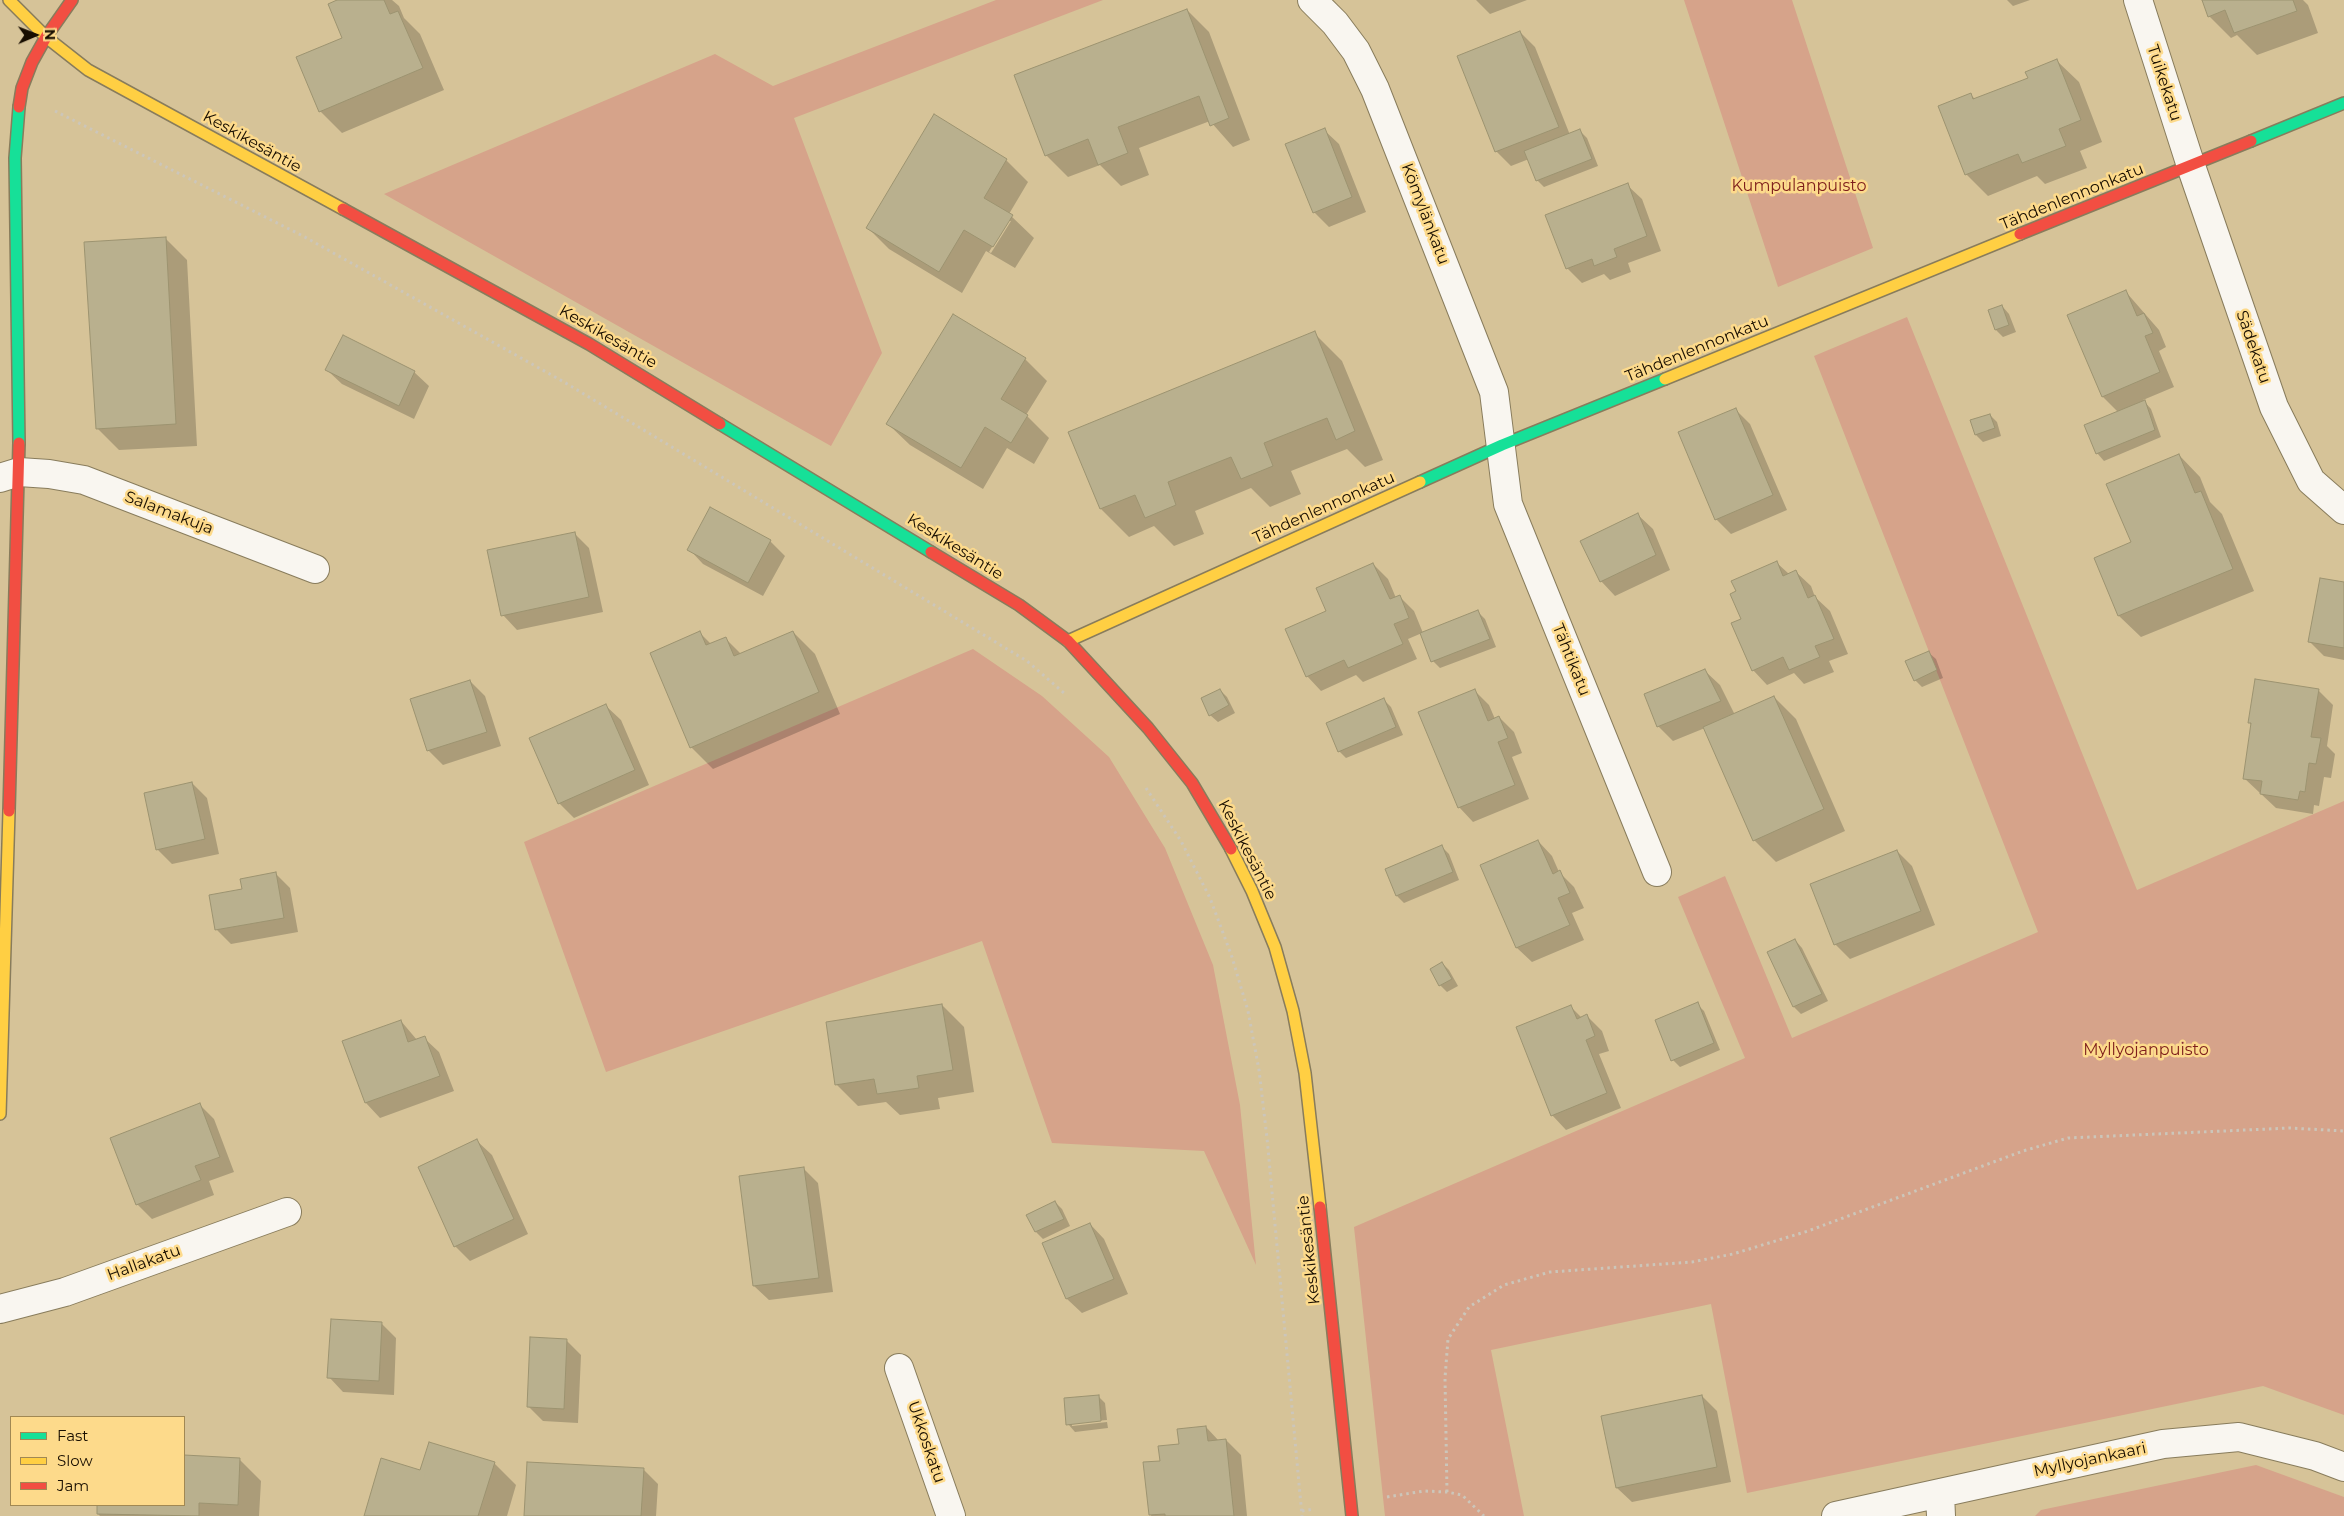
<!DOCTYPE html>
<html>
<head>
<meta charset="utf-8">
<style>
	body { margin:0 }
	#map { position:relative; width:2344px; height:1516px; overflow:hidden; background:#d6c398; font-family:Montserrat,sans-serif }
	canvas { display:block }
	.legend { position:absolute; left:10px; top:1416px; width:175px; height:90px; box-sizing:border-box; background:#fdda8b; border:1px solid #a18853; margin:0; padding:6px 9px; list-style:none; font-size:15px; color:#180e00 }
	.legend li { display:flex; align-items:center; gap:10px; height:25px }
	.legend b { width:25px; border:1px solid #a18853 }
	.north { position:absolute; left:10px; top:10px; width:50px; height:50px; -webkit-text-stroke:4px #fdda8b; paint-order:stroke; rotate:89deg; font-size:14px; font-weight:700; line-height:20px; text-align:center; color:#180e00 }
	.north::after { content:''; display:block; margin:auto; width:18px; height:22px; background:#180e00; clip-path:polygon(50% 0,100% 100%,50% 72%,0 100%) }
</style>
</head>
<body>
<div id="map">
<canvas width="2344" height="1516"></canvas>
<ul class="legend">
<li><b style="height:6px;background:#16e098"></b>Fast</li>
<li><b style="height:6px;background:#ffcf43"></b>Slow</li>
<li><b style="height:6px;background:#f24e42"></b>Jam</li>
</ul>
<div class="north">N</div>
</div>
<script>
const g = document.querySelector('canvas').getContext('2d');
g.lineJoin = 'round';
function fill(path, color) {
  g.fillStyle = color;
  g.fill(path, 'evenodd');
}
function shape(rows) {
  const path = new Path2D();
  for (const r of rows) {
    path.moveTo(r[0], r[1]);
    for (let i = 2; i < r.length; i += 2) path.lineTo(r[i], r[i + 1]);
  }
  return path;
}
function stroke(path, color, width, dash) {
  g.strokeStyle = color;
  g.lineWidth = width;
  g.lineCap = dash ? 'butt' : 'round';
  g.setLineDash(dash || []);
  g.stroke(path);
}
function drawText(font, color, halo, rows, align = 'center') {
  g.font = font + ' Montserrat,sans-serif';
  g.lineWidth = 5;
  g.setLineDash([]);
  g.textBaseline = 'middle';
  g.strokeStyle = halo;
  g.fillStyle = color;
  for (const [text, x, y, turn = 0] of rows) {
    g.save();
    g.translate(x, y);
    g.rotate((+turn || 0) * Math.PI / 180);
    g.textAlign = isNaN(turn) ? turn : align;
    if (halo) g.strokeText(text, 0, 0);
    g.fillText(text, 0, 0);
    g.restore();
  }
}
fill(shape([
	[996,0,1103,0,794,118,882,353,831,446,384,194,715,54,773,86],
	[1684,0,1792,0,1873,248,1778,287],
	[1907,317,2137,890,2344,801,2344,1415,2263,1386,1747,1493,1711,1304,1491,1350,1524,1516,1385,1516,1354,1227,1745,1058,1678,897,1725,876,1792,1038,2038,932,1814,356],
	[973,649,1042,696,1109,757,1165,848,1213,965,1240,1105,1256,1265,1204,1151,1052,1143,982,941,606,1072,524,842],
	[2256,1465,2344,1497,2344,1516,2035,1516,2041,1510]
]), '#d6a38a');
fill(shape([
	[338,0,392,0,399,6,404,18,420,34,444,90,342,133,320,111,343,38],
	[1476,0,1527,0,1490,14],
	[2007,0,2030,0,2013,6],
	[2204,0,2303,0,2308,5,2318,33,2257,55,2237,35,2231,38,2209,16],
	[1187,10,1209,32,1250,140,1233,147,1210,121,1139,148,1149,175,1121,186,1100,165,1068,177,1046,155],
	[1520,32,1535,47,1570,135,1580,131,1587,138,1598,166,1544,187,1537,180,1529,159,1511,166,1496,151],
	[2057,61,2079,82,2102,142,2080,151,2087,168,2045,184,2037,176,1988,196,1966,174,1971,95,1976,100,2029,79],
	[1324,130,1339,144,1366,212,1329,227,1314,212],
	[1006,160,1028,182,1009,214,1034,238,1015,268,986,251,962,293,889,249,868,228],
	[1008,221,1011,221,991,253,989,252],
	[1627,185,1642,199,1661,251,1628,263,1631,272,1610,280,1604,274,1582,283,1567,268],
	[165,238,187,260,197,446,119,450,97,428],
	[2126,292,2159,330,2166,347,2159,351,2174,387,2143,400,2151,409,2161,437,2104,461,2097,453,2119,413,2103,397],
	[2002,306,2009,314,2016,332,2003,337,1996,330,1989,311],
	[1314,333,1342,361,1383,460,1365,467,1347,449,1291,471,1301,494,1270,507,1251,488,1195,511,1204,534,1174,546,1154,526,1129,537,1101,509],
	[1025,359,1047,381,1026,415,1049,438,1034,464,1007,448,983,489,910,445,888,424],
	[327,370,414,372,429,386,414,419,342,384],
	[1735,409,1750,424,1787,510,1731,534,1716,519],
	[1990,415,1997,422,2001,436,1983,442,1976,435,1971,421],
	[2179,455,2200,477,2210,502,2222,514,2254,591,2141,637,2119,616,2132,543],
	[1638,515,1653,529,1670,570,1615,596,1601,581],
	[574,533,589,548,603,612,517,630,503,615],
	[770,541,785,556,763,596,703,564,689,549],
	[1777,563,1789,574,1796,572,1811,586,1815,597,1830,611,1848,654,1829,661,1834,672,1804,684,1794,673,1767,685,1753,670,1742,620],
	[1373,564,1388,579,1396,598,1399,596,1414,611,1423,633,1478,612,1485,619,1496,647,1440,668,1433,661,1422,633,1408,639,1417,659,1363,682,1356,675,1321,691,1307,676,1327,611],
	[2344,583,2344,660,2324,656,2310,642],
	[793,632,815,654,840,714,713,769,691,747,700,633,711,644,725,638,741,654],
	[1928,652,1936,659,1943,678,1922,687,1915,680],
	[1705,671,1720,685,1735,715,1774,697,1796,719,1845,831,1776,862,1754,840,1705,728,1673,741,1658,726],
	[470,681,485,696,501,746,443,765,428,750],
	[1220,690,1227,697,1235,713,1218,722,1210,715],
	[1474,690,1489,705,1495,719,1499,717,1514,732,1522,753,1512,757,1529,799,1473,822,1459,807],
	[2319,691,2333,705,2327,746,2335,754,2331,778,2324,777,2319,806,2314,805,2313,814,2276,808,2244,778,2252,726,2249,722],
	[1384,700,1391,707,1403,735,1346,758,1339,751],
	[606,706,621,720,649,785,574,818,559,803],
	[192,783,207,798,219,854,172,864,158,850],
	[1538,841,1552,856,1559,872,1574,887,1584,908,1572,913,1584,940,1532,962,1517,948,1482,865],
	[1442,847,1449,854,1459,880,1404,903,1397,896],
	[1897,851,1912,866,1935,925,1850,959,1835,944],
	[275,873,290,888,298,932,231,944,217,930,243,890],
	[1795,940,1802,948,1828,1001,1801,1014,1794,1007,1769,953],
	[1442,963,1449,970,1458,986,1447,992,1440,985],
	[1697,1004,1704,1011,1720,1050,1680,1067,1673,1060],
	[942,1005,964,1027,974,1092,938,1098,940,1109,900,1115,886,1102,858,1106,836,1084],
	[1571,1007,1582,1018,1587,1016,1602,1031,1609,1051,1599,1054,1621,1108,1566,1130,1552,1115],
	[401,1021,417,1040,424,1038,439,1052,454,1091,380,1118,366,1103,344,1042],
	[200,1105,214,1119,234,1172,209,1181,214,1195,152,1219,137,1204],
	[477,1141,492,1155,528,1234,470,1261,455,1246],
	[803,1168,818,1183,833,1292,769,1300,754,1286],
	[1055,1202,1062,1209,1070,1226,1043,1239,1036,1232],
	[1090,1224,1104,1239,1128,1294,1082,1313,1067,1299,1044,1243],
	[381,1323,396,1338,394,1395,343,1392,329,1377],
	[566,1340,581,1355,578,1423,543,1421,529,1407],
	[1098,1396,1105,1403,1107,1420,1072,1423,1072,1426,1107,1422,1108,1428,1075,1432,1068,1424],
	[1702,1396,1717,1411,1731,1482,1632,1502,1617,1488],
	[1206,1427,1219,1441,1226,1440,1241,1455,1247,1516,1151,1516,1161,1462],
	[184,1456,239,1459,261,1481,259,1516,100,1516,98,1514,98,1505,184,1505],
	[494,1463,516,1485,507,1516,366,1516,421,1472],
	[643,1469,658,1484,656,1516,526,1516]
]), '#0003');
const building = shape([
	[337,0,384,0,390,14,398,11,423,68,319,112,296,57,342,38,328,4,337,0],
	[2202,0,2293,0,2297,11,2234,33,2225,10,2208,17,2202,0],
	[1187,9,1229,118,1210,126,1199,96,1118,127,1128,153,1098,165,1088,139,1045,156,1014,75,1187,9],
	[1520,31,1559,127,1495,152,1457,56,1520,31],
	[2057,59,2081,120,2059,129,2066,146,2022,163,2018,154,1965,175,1938,106,1971,93,1973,99,2028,78,2025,72,2057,59],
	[934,114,1007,159,984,198,1013,215,993,247,964,230,939,272,866,228,934,114],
	[1325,128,1352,197,1313,213,1285,144,1325,128],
	[1580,129,1592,159,1536,181,1524,151,1580,129],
	[1628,183,1647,236,1614,249,1617,257,1594,266,1592,259,1566,269,1545,215,1628,183],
	[166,237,176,424,96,429,84,242,166,237],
	[2126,290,2137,316,2144,313,2153,333,2145,336,2160,372,2102,397,2067,315,2126,290],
	[2002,305,2009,325,1995,330,1988,310,2002,305],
	[953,314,1026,358,1001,399,1028,415,1011,443,985,427,961,468,886,424,953,314],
	[1315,331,1355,431,1336,440,1327,418,1264,443,1273,466,1241,479,1231,457,1168,482,1176,505,1145,518,1135,495,1100,509,1068,432,1315,331],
	[343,335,415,371,399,406,325,370,343,335],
	[2145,400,2155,430,2096,454,2084,425,2145,400],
	[1736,408,1773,495,1715,520,1678,432,1736,408],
	[1990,414,1995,428,1975,435,1970,420,1990,414],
	[2179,454,2195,493,2201,491,2233,569,2118,616,2094,558,2131,542,2106,484,2179,454],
	[710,507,771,540,748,583,687,550,710,507],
	[1638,513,1656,555,1600,582,1580,541,1638,513],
	[575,532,589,597,501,616,487,550,575,532],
	[1777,561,1783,576,1796,570,1808,598,1815,595,1834,639,1815,646,1820,657,1789,670,1783,657,1752,671,1731,623,1741,619,1730,594,1736,591,1731,581,1777,561],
	[1373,563,1390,599,1400,595,1409,618,1394,624,1403,644,1348,668,1344,660,1306,677,1285,629,1326,611,1316,588,1373,563],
	[2320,578,2344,582,2344,648,2308,642,2320,578],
	[1478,610,1490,639,1431,662,1420,633,1478,610],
	[700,631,706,645,726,637,734,656,793,631,819,692,690,748,650,653,700,631],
	[1929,651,1937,670,1914,681,1905,661,1929,651],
	[1705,669,1721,701,1657,727,1644,694,1705,669],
	[2255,679,2319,689,2311,737,2321,738,2316,764,2309,763,2305,792,2300,791,2298,800,2260,794,2262,781,2243,779,2251,723,2248,723,2255,679],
	[470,680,487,732,427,751,410,699,470,680],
	[1220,689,1229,705,1209,716,1201,698,1220,689],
	[1475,689,1488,721,1499,716,1508,738,1498,742,1515,785,1458,808,1418,712,1475,689],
	[1774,696,1824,809,1753,841,1703,727,1774,696],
	[1384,698,1396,727,1338,752,1326,723,1384,698],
	[606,704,635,770,558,804,529,738,606,704],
	[192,782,205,839,156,850,144,793,192,782],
	[1538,840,1553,874,1560,870,1570,893,1558,898,1570,925,1516,948,1480,865,1538,840],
	[1442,845,1453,872,1396,896,1385,869,1442,845],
	[1897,850,1921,911,1834,945,1810,884,1897,850],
	[276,872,284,918,215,930,209,895,242,889,240,879,276,872],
	[1795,939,1822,994,1793,1007,1767,952,1795,939],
	[1442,962,1452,979,1439,986,1430,969,1442,962],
	[1698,1002,1714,1043,1671,1061,1655,1020,1698,1002],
	[942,1004,953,1070,917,1076,919,1088,877,1094,874,1079,835,1085,826,1022,942,1004],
	[1571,1005,1577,1019,1587,1014,1595,1036,1586,1040,1607,1093,1551,1116,1516,1027,1571,1005],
	[401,1020,408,1042,425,1036,440,1076,365,1103,342,1041,401,1020],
	[200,1103,220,1157,195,1166,201,1180,136,1205,110,1138,200,1103],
	[477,1139,514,1219,454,1247,418,1167,477,1139],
	[804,1167,819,1278,753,1286,739,1176,804,1167],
	[1055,1201,1064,1219,1035,1232,1026,1215,1055,1201],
	[1090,1223,1114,1279,1066,1299,1042,1243,1090,1223],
	[331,1319,382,1322,379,1381,327,1378,331,1319],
	[530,1337,567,1339,564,1409,527,1407,530,1337],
	[1099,1395,1101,1421,1066,1425,1064,1398,1099,1395],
	[1702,1395,1717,1467,1616,1488,1601,1416,1702,1395],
	[1206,1426,1208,1441,1226,1439,1234,1516,1165,1516,1165,1514,1149,1515,1143,1462,1160,1461,1158,1446,1179,1444,1177,1429,1206,1426],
	[429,1442,495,1462,478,1516,364,1516,381,1458,420,1470,429,1442],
	[184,1455,240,1458,238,1505,199,1503,199,1516,97,1514,97,1505,184,1505,184,1455],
	[527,1462,644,1468,641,1516,524,1516,527,1462]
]);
fill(building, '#b9b08e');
stroke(building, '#9c9370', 1);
const street = shape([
	[1312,0,1335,23,1356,51,1375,89,1494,392,1508,504,1657,872],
	[2138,0,2191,166,2274,407,2311,481,2344,510],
	[0,478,19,472,49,474,84,480,315,569],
	[0,1309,65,1292,287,1212],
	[899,1368,951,1516],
	[1940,1493,1941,1516],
	[1836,1516,2163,1444,2239,1437,2315,1456,2344,1467]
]);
const fast = shape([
	[2251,141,2344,103],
	[720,424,931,552],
	[19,443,15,158,19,107],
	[1420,482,1502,445,1665,379]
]);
const slow = shape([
	[9,0,46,37,88,70,343,209],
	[1665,379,2020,234],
	[1068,641,1420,482],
	[1231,849,1252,891,1275,947,1293,1011,1305,1073,1320,1207],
	[0,1114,9,811]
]);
const jam = shape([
	[19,107,22,88,32,62,46,37,72,0],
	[343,209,589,344,720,424],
	[2020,234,2251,141],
	[931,552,1019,605,1068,641,1148,728,1192,783,1231,849],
	[9,811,19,443],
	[1320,1207,1352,1516]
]);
stroke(street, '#887c5c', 30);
stroke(fast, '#887c5c', 14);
stroke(slow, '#887c5c', 14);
stroke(jam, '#887c5c', 14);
stroke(shape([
	[55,111,303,236,564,382,1027,661,1064,693],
	[1146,788,1181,841,1210,898,1232,957,1248,1011,1259,1070,1267,1138,1302,1516],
	[1447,1492,1445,1378,1448,1339,1469,1307,1504,1285,1550,1272,1692,1262,1733,1254,1808,1231,2023,1151,2068,1138,2290,1128,2344,1131],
	[1387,1497,1424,1491,1447,1492,1462,1495,1484,1516],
	[1302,1511,1314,1509]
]), '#ccc6ba', 3, [2.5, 4]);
stroke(street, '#f9f6f0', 28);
stroke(fast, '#16e098', 11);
stroke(slow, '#ffcf43', 11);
stroke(jam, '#f24e42', 11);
drawText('16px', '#180e00', '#fdda8b', [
	["Tuikekatu",2164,83,72],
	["Keskikesäntie",252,142,29],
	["Tähdenlennonkatu",2072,197,-22],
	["Kömylänkatu",1425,214,69],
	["Keskikesäntie",608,337,30],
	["Sädekatu",2253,347,71],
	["Tähdenlennonkatu",1697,349,-22],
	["Tähdenlennonkatu",1324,508,-24],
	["Salamakuja",169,513,21],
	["Keskikesäntie",955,547,32],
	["Tähtikatu",1571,660,68],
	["Keskikesäntie",1247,850,63],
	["Keskikesäntie",1309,1250,-96],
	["Hallakatu",144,1263,-20],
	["Ukkoskatu",926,1442,71],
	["Myllyojankaari",2090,1460,-12]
]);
drawText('16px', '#7d1d1b', '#fdda8b', [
	["Kumpulanpuisto",1799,186],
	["Myllyojanpuisto",2146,1050]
]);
</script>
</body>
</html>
